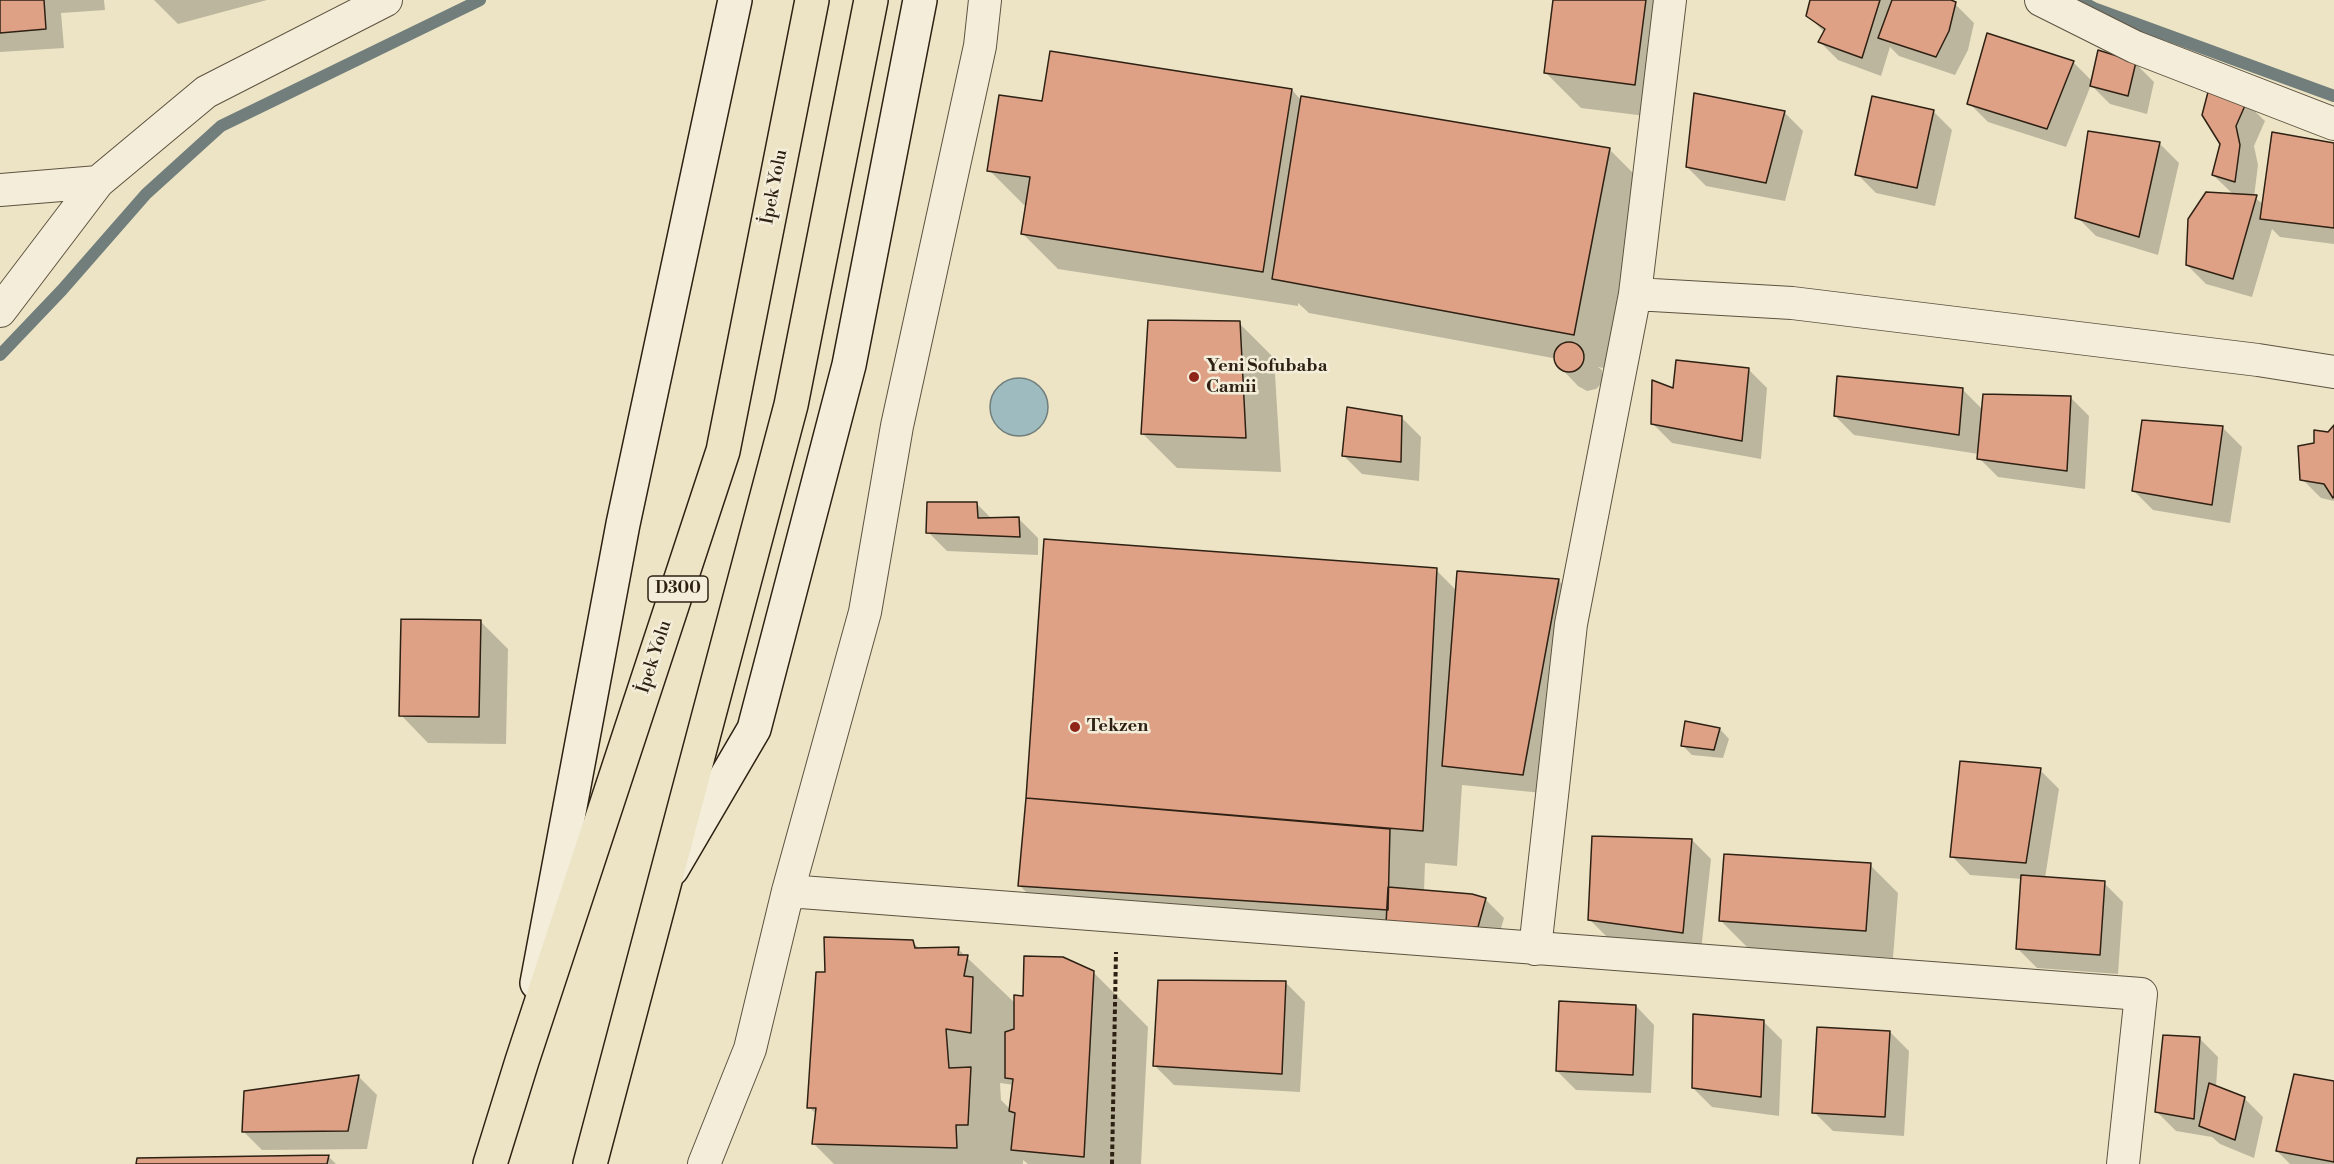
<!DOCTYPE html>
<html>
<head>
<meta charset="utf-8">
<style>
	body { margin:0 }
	canvas { display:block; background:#ece4c5 }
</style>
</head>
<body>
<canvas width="2334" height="1164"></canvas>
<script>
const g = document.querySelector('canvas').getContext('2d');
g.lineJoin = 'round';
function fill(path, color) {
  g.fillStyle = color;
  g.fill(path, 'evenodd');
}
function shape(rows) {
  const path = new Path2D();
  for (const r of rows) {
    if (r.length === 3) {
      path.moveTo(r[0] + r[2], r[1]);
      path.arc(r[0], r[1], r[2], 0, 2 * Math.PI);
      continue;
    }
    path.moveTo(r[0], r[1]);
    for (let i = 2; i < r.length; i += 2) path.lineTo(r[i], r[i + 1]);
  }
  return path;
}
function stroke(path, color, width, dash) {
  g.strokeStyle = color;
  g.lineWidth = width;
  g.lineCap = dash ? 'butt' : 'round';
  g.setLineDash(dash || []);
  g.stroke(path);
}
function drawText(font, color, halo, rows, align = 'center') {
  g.font = font + ' "Libre Bodoni",serif';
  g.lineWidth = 5;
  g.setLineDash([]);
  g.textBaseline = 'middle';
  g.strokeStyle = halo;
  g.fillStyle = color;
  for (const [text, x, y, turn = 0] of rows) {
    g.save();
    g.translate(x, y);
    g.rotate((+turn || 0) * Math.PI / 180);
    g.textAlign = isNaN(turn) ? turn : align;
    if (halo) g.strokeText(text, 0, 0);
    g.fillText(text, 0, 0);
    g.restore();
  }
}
const water = shape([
	[1019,407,29]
]);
fill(water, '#9ebcc0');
stroke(water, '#717e7b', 1.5);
fill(shape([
	[0,0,104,0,105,10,61,13,64,48,0,52],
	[154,0,267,0,178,24],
	[1555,0,1685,0,1670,119,1581,108,1546,73],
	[1812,0,1947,0,1955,4,1974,23,1968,50,1955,75,1899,56,1890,47,1881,76,1838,60,1819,41,1824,32,1807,15],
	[2073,62,2092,81,2135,63,2154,82,2147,114,2110,104,2091,85,2066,147,1988,122,1969,103],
	[1292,90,1302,101,1609,149,1644,184,1609,369,1598,367,1602,370,1602,383,1596,389,1587,391,1578,386,1559,366,1558,359,1309,313,1298,303,1298,306,1058,269,1023,234,1027,206,1024,205,989,170,1043,103],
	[2246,103,2265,121,2254,146,2258,165,2254,197,2263,204,2334,144,2334,244,2280,237,2272,229,2252,297,2206,284,2187,265,2234,195,2213,175],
	[1933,111,1952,130,1935,206,1876,193,1857,174],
	[1784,112,1803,131,1785,201,1706,186,1687,167],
	[2089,132,2160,144,2179,163,2158,255,2096,236,2077,217],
	[1239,323,1274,358,1281,472,1177,468,1142,433],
	[1748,369,1767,388,1761,459,1672,443,1653,424,1675,390],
	[1962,389,1983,410,2070,397,2089,416,2085,489,1998,477,1979,458,1979,454,1854,435,1835,416],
	[1402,418,1421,437,1419,481,1362,474,1343,455],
	[2223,428,2242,447,2230,523,2153,510,2134,491],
	[2334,428,2334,501,2321,498,2302,479,2315,445],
	[977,504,992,519,1019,519,1038,538,1038,555,947,551,928,532],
	[1046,541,1436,570,1457,591,1558,580,1577,599,1542,793,1462,785,1457,866,1425,863,1424,891,1485,899,1504,918,1496,946,1055,921,1020,886],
	[481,622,508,649,506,744,428,743,401,715],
	[1686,723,1720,729,1729,739,1723,758,1692,755,1683,746],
	[2040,770,2059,789,2045,878,2104,883,2123,902,2118,974,2037,968,2018,949,2022,879,1970,875,1952,856],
	[1692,840,1711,859,1701,951,1608,938,1589,919],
	[1870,865,1898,893,1893,958,1748,948,1720,920],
	[912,942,920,949,958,949,1016,1004,1025,997,1093,972,1148,1027,1141,1164,1028,1164,1023,1160,1023,1164,834,1164,814,1144,817,1115,809,1107,826,974],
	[1000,1083,1014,1085,1010,1109,1001,1100],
	[1286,983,1305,1002,1300,1092,1174,1085,1155,1066],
	[1636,1006,1654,1025,1651,1093,1576,1090,1557,1071],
	[1763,1021,1782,1040,1779,1116,1712,1107,1693,1088],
	[1890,1032,1909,1051,1904,1136,1833,1131,1814,1112],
	[2199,1038,2218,1057,2216,1087,2244,1098,2263,1117,2254,1158,2220,1144,2212,1137,2176,1131,2157,1112],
	[358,1076,377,1095,367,1149,262,1150,243,1131],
	[2334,1083,2334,1164,2290,1164,2277,1151],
	[328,1156,336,1164,137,1164]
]), '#0003');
stroke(shape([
	[2078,0,2096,9,2334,96],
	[0,355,62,290,146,194,221,126,480,0]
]), '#717e7b', 12);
const building = shape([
	[0,0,44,0,46,29,0,33,0,0],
	[1553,0,1646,0,1635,85,1544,73,1553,0],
	[1810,0,1880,0,1862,58,1818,42,1825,29,1806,16,1810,0],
	[1892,0,1951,0,1956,2,1949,31,1936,57,1878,38,1892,0],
	[1987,33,2074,61,2047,129,1967,104,1987,33],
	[2098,50,2136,62,2128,96,2090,86,2098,50],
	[1050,51,1292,89,1263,272,1021,234,1030,177,987,171,999,95,1042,101,1050,51],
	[2208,92,2247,101,2236,126,2240,145,2235,182,2212,175,2220,144,2202,115,2208,92],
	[1694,93,1785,111,1766,183,1686,167,1694,93],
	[1301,96,1610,148,1574,335,1272,279,1301,96],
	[1872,96,1934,110,1917,188,1855,175,1872,96],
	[2088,131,2160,142,2139,237,2075,218,2088,131],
	[2272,132,2334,143,2334,228,2260,219,2272,132],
	[2206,192,2257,195,2233,279,2186,265,2188,219,2206,192],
	[1148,320,1240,321,1246,438,1141,434,1148,320],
	[1569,357,15],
	[1676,360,1749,368,1742,441,1651,424,1652,380,1673,388,1676,360],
	[1837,376,1963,388,1959,435,1834,416,1837,376],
	[1983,394,2071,396,2067,471,1977,459,1983,394],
	[1347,407,1402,416,1401,462,1342,456,1347,407],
	[2142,420,2223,426,2212,505,2132,491,2142,420],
	[2334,425,2334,496,2333,498,2324,484,2300,480,2298,446,2314,443,2314,430,2328,432,2334,425],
	[927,502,977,502,978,518,1019,517,1020,537,926,533,927,502],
	[1044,539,1437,568,1423,831,1026,798,1044,539],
	[1457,571,1559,579,1523,775,1442,766,1457,571],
	[401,619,481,620,479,717,399,716,401,619],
	[1685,721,1720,728,1714,750,1681,746,1685,721],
	[1960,761,2041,768,2026,863,1950,857,1960,761],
	[1026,798,1390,829,1388,910,1018,886,1026,798],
	[1592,836,1692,839,1683,933,1588,920,1592,836],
	[1724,854,1871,863,1866,931,1719,921,1724,854],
	[2021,875,2105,881,2100,955,2016,949,2021,875],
	[1388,887,1472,894,1486,898,1478,927,1386,924,1388,887],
	[824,937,913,940,915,948,959,947,958,955,968,955,964,976,973,977,971,1033,946,1029,949,1068,971,1067,968,1125,956,1125,957,1148,812,1144,816,1108,807,1108,816,972,825,972,824,937],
	[1024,956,1063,957,1094,971,1084,1157,1011,1150,1015,1113,1009,1111,1013,1079,1005,1078,1005,1032,1014,1029,1014,995,1023,996,1024,956],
	[1158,980,1286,981,1282,1074,1153,1066,1158,980],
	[1559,1001,1636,1005,1633,1075,1556,1071,1559,1001],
	[1693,1014,1764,1020,1761,1097,1692,1088,1693,1014],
	[1817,1027,1890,1031,1885,1117,1812,1113,1817,1027],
	[2163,1035,2200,1037,2194,1119,2155,1112,2163,1035],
	[2294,1074,2334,1081,2334,1162,2276,1151,2294,1074],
	[359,1075,348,1131,242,1132,244,1091,359,1075],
	[2209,1083,2245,1097,2235,1140,2199,1126,2209,1083],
	[329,1155,327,1164,136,1164,137,1158,329,1155]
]);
fill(building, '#dea186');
stroke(building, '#2e2113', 1.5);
const street = shape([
	[2041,0,2135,47,2334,124],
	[0,190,98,182],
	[1635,294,1792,303,2258,360,2334,372],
	[0,311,98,182,206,92,386,0],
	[788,891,2141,994,2123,1164],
	[1535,949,1571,624,1635,294,1670,0],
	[704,1164,750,1049,788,891,865,612,897,426,980,46,985,0]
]);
const secondary = shape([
	[672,869,754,729,849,365,920,0],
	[537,983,623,524,735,0]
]);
const highway = shape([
	[490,1164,522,1061,723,451,812,0],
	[590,1164,791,405,871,0]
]);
stroke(street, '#5e5240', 34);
stroke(secondary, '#2e2113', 36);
stroke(highway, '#2e2113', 36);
stroke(shape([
	[1112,1164,1116,952]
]), '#2e2113', 4, [4.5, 3]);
stroke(street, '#f3edd9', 32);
stroke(secondary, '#f3edd9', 33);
stroke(highway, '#ece4c5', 33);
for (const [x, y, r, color] of [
	[1194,377,6,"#8f2418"],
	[1075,727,6,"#8f2418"]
]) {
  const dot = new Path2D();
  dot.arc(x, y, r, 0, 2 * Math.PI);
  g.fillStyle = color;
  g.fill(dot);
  stroke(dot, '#f3edd9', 2);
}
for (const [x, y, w] of [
	[678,589,60]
]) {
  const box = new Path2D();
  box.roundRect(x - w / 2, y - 13, w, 26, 4.5);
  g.fillStyle = '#f3edd9';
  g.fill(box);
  stroke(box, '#2e2113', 1.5);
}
drawText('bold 16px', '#2e2113', null, [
	["D300",678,589]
]);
drawText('18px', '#2e2113', '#f3edd9', [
	["İpek Yolu",775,187,-79],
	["İpek Yolu",655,657,-72]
]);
drawText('bold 18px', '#2e2113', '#f3edd9', [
	["Yeni Sofubaba",1206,367],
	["Camii",1206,388],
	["Tekzen",1087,727]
], 'left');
</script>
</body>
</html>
